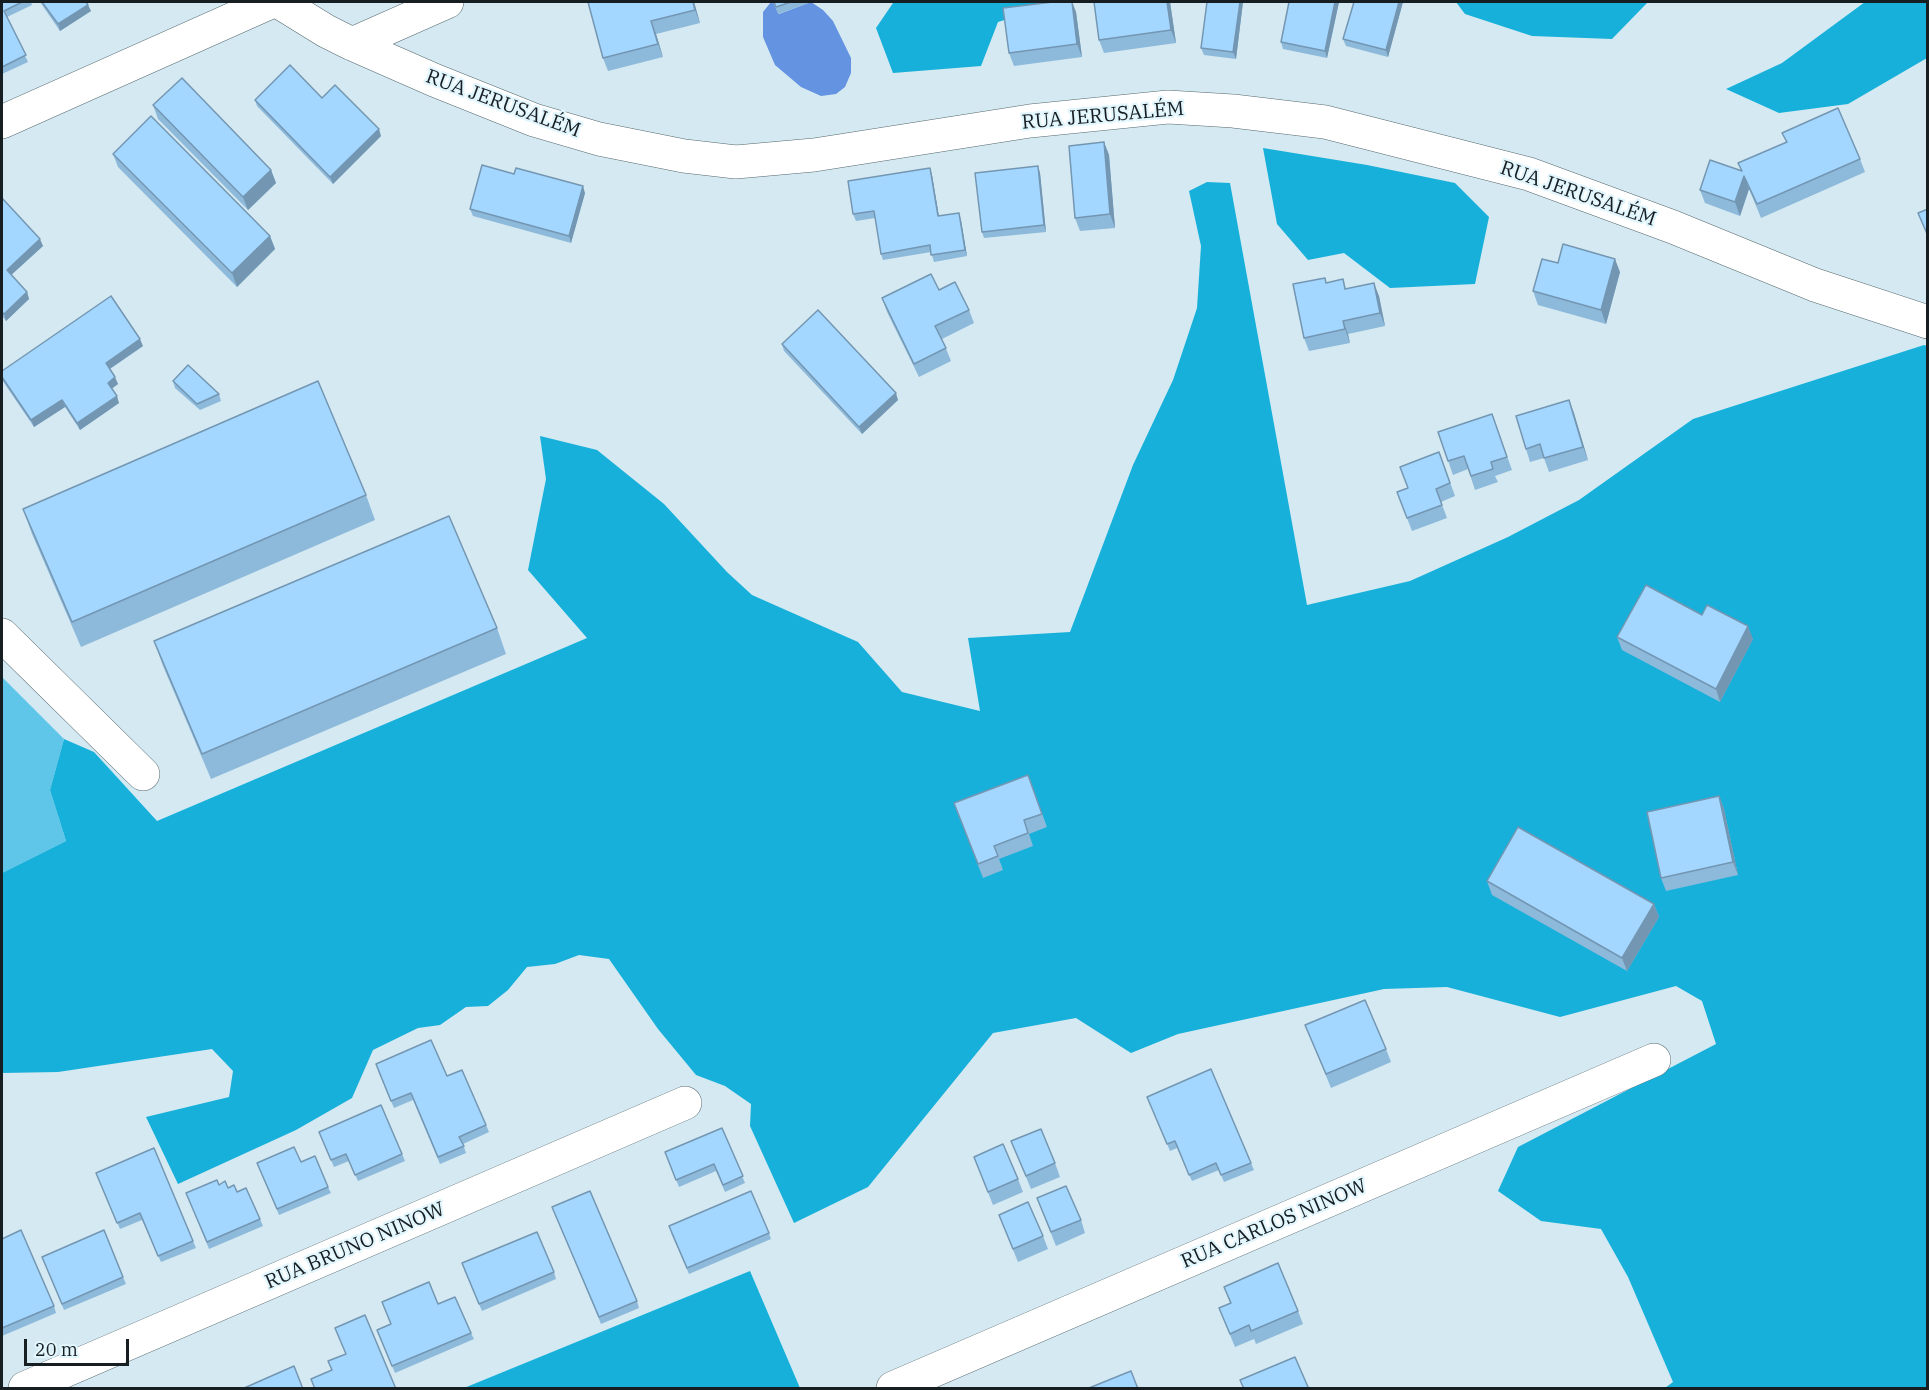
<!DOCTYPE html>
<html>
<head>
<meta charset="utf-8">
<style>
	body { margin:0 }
	#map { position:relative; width:1929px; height:1390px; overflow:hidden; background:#d4e9f1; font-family:"IBM Plex Serif",serif }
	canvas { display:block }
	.frame { position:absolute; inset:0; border:3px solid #171e21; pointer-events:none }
	.scale { position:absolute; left:24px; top:1339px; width:105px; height:27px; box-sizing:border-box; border:3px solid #171e21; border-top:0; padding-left:8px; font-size:18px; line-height:21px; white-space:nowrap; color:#171e21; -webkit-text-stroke:4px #e2f6fe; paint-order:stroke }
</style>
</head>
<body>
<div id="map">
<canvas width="1929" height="1390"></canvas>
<div class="frame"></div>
<div class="scale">20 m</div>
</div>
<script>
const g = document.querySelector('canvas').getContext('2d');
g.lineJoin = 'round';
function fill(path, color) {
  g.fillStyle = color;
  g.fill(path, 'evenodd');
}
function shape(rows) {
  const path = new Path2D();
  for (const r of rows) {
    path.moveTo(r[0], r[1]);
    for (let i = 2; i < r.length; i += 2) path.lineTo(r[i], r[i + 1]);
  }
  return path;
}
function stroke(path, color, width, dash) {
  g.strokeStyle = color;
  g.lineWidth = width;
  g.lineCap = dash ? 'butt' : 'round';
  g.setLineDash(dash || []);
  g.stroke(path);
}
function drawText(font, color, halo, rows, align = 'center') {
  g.font = font + ' "IBM Plex Serif",serif';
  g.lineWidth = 4.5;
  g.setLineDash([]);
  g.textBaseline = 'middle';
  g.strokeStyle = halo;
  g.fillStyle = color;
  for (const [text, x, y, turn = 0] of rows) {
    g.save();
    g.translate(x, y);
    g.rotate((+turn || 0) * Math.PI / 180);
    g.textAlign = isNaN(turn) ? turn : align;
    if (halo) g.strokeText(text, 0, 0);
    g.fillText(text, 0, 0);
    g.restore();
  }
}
fill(shape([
	[2,677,64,739,50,790,66,841,2,873]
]), '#5fc6ea');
fill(shape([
	[908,2,1063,2,998,22,981,66,893,73,876,28,893,3],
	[1456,2,1648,2,1612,39,1532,36,1465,14],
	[1865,2,1927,2,1927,58,1848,104,1779,113,1726,89,1782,63],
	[1263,148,1367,165,1455,183,1489,217,1475,284,1390,288,1344,253,1308,260,1277,224],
	[1207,182,1230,183,1307,605,1410,581,1508,537,1579,500,1693,419,1924,345,1927,346,1927,1388,1665,1388,1673,1382,1628,1277,1601,1229,1541,1221,1498,1191,1518,1147,1716,1044,1702,1001,1676,986,1560,1017,1447,987,1384,989,1178,1034,1131,1053,1076,1018,993,1033,868,1187,794,1223,750,1126,751,1104,725,1086,696,1075,658,1029,609,959,579,955,555,964,527,967,508,990,488,1006,466,1007,440,1025,418,1028,373,1050,352,1098,296,1130,178,1184,146,1117,229,1097,233,1071,212,1049,58,1072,2,1073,2,873,66,841,50,790,64,739,94,752,157,821,587,638,528,570,546,479,540,436,597,450,664,504,727,572,752,595,858,642,902,692,980,711,968,638,1070,632,1133,465,1173,380,1197,308,1201,246,1189,191],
	[750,1271,800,1388,464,1388]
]), '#17b0da');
fill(shape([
	[771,2,773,2,779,14,811,2,823,10,833,21,851,58,851,73,845,87,836,94,821,96,801,87,775,65,763,37,763,12]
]), '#6393e1');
const minor = shape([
	[279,2,326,31,352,44,434,80,534,120,599,139,684,156,736,162,814,155,1030,121,1168,107,1233,111,1325,122,1529,174,1673,227,1815,285,1928,322],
	[352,44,447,2],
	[2,122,271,2],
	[2,635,143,774],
	[25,1388,685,1103],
	[893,1388,1654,1060]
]);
stroke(minor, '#56686f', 34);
stroke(minor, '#fff', 33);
fill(shape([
	[2,2,31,2,32,5,7,17,28,62,2,74],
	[40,2,86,2,91,11,60,31],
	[588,2,694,2,700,23,656,34,663,57,608,71,603,58],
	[773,2,812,2,778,14],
	[1053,2,1072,2,1076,12,1082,57,1014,66,1009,53],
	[1170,2,1176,43,1104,53,1099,40],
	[1207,2,1243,2,1236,59,1204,55,1201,48],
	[1339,2,1327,58,1283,49,1281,42],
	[1403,2,1388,57,1346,46,1343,39],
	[255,100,381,136,333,184,257,106],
	[153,105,271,170,276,183,248,210,158,119],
	[1782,133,1860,159,1865,172,1761,218,1749,189,1740,216,1705,203,1700,190,1741,171,1786,142],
	[1104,142,1109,155,1115,228,1080,231,1075,218],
	[113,154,270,236,275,249,237,287,118,167],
	[930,168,932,175,939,216,961,220,967,256,934,262,931,252,883,260,881,254,875,218,856,221,853,214],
	[1040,173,1046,232,984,238,982,232],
	[585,193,571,243,473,216,470,209],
	[2,198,43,246,11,275,27,292,29,299,6,321,2,316],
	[1558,263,1620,272,1606,324,1538,305,1533,291],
	[1325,278,1326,283,1343,279,1346,289,1379,296,1385,326,1348,334,1350,343,1309,351,1304,338],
	[939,290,969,310,974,323,942,339,951,361,919,377,887,312,882,298],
	[782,344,898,400,862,434,784,351],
	[143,346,110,369,118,384,111,389,119,403,80,430,65,407,34,427,2,380,2,371],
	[173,381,219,394,221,401,200,410,175,388],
	[1569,400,1588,460,1549,472,1544,458,1530,462,1526,449],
	[1492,414,1512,470,1495,476,1498,482,1475,490,1468,469,1453,475,1438,432],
	[1439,452,1455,496,1441,502,1447,518,1412,531,1397,492,1408,488],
	[366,495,375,520,81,647,32,534,23,509],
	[1702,615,1753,639,1720,702,1622,650,1617,637],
	[497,628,506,654,211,779,163,666,154,641],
	[1028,775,1047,827,1029,834,1033,846,999,859,1003,870,983,878,954,803],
	[1719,796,1724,809,1738,875,1666,891,1661,878],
	[1487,881,1654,904,1659,917,1627,971,1492,895],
	[1305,1025,1386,1049,1391,1062,1331,1088],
	[378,1071,447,1076,486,1125,489,1132,463,1144,466,1153,440,1164,413,1100,394,1108],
	[1150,1103,1251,1163,1254,1170,1224,1182,1219,1170,1192,1181,1177,1148,1170,1151],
	[722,1128,745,1183,725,1192,716,1171,679,1187,665,1152],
	[319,1132,402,1154,405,1161,358,1181,349,1161,334,1167],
	[1011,1141,1055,1163,1060,1177,1031,1189],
	[974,1157,1018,1179,1023,1192,993,1205],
	[260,1169,328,1187,331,1193,279,1215],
	[99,1180,193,1241,196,1248,161,1262,142,1220,120,1229],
	[219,1185,237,1192,260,1219,263,1226,209,1249,189,1200],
	[1037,1198,1081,1220,1085,1233,1056,1246],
	[555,1214,637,1301,639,1308,601,1324],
	[999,1215,1043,1236,1048,1249,1018,1262],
	[671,1233,769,1233,771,1239,689,1274],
	[2,1239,54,1306,56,1313,2,1336],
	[45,1264,123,1277,126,1284,64,1310],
	[464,1270,554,1272,556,1279,482,1311],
	[1224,1287,1298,1311,1303,1324,1256,1344,1254,1339,1235,1347,1219,1308,1230,1303],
	[438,1304,471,1333,474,1339,395,1373,380,1337,391,1325]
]), '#8db9db');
fill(shape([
	[693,2,694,2,700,23,695,10],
	[1072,2,1076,12,1082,57,1077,44],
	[1167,2,1170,2,1176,43,1171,30],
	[1240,2,1243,2,1236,59,1233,52],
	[1335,2,1339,2,1327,58,1325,51],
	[1399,2,1403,2,1388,57,1386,50],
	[88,5,91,11,60,31,58,24],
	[651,21,656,34,663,57,658,44],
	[379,129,381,136,333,184,330,177],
	[1104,142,1109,155,1115,228,1110,214],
	[1038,166,1040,173,1046,232,1044,225],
	[930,168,932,175,940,223,938,216],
	[271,170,276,183,248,210,243,197],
	[1744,176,1749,189,1740,216,1735,202],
	[583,186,585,193,571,243,569,236],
	[959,213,961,220,967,256,965,250],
	[270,236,275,249,237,287,232,273],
	[40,239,43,246,9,277,7,270],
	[1615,259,1620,272,1606,324,1601,310],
	[1374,283,1379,296,1385,326,1380,313],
	[27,292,29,299,6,321,4,314],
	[1343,321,1348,334,1350,343,1345,329],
	[140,339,143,346,108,370,106,363],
	[115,377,118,384,110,390,108,383],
	[896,393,898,400,862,434,859,427],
	[117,396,119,403,80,430,77,423],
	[62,400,65,407,34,427,31,420],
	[1569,400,1574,413,1588,460,1583,447],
	[1748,626,1753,639,1720,702,1716,689],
	[1719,796,1724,809,1738,875,1733,862],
	[1654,904,1659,917,1627,971,1622,958]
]), '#7396b2');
const building = shape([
	[2,2,22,2,4,11,26,55,2,67,2,2],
	[42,2,86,2,88,5,58,24,42,2],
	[588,2,693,2,695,10,651,21,658,44,603,58,588,2],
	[774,2,791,2,776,7,774,2],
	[1053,2,1072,2,1077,44,1009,53,1003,8,1053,2],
	[1094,2,1167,2,1171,30,1099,40,1094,2],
	[1207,2,1240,2,1233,52,1201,48,1207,2],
	[1289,2,1335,2,1325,51,1281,42,1289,2],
	[1354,2,1399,2,1386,50,1343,39,1354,2],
	[290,65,322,98,335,85,379,129,330,177,255,100,290,65],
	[182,78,271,170,243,197,153,105,182,78],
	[1838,108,1860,159,1757,204,1744,176,1735,202,1700,190,1710,160,1742,171,1738,163,1787,142,1782,133,1838,108],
	[151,116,270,236,232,273,113,154,151,116],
	[1104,142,1110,214,1075,218,1069,146,1104,142],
	[482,165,514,174,516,168,583,186,569,236,470,209,482,165],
	[1038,166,1044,225,982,232,975,173,1038,166],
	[930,168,938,216,959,213,965,250,931,255,930,245,881,254,874,211,853,214,848,181,930,168],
	[2,198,40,239,7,270,27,292,4,314,2,312,2,198],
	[1928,209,1928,236,1918,213,1928,209],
	[1563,244,1615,259,1601,310,1533,291,1542,259,1558,263,1563,244],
	[931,274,939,290,955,282,969,310,935,326,946,348,914,364,882,298,931,274],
	[1325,278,1326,283,1343,279,1345,289,1374,283,1380,313,1343,321,1345,329,1304,338,1293,284,1325,278],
	[111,296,140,339,106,363,115,377,108,383,117,396,77,423,62,400,31,420,2,377,2,371,111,296],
	[818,310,896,393,859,427,782,344,818,310],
	[188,365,219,394,197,404,173,381,188,365],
	[318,381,366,495,72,622,23,509,318,381],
	[1569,400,1583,447,1544,458,1540,444,1526,449,1516,416,1569,400],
	[1492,414,1507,457,1491,462,1493,469,1471,476,1464,456,1448,461,1438,432,1492,414],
	[1439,452,1450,483,1436,489,1442,505,1407,518,1397,492,1408,488,1400,467,1439,452],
	[449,516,497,628,202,754,154,641,449,516],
	[1646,585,1702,615,1707,605,1748,626,1716,689,1617,637,1646,585],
	[1028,775,1042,814,1024,820,1028,833,994,846,998,856,978,864,954,803,1028,775],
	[1719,796,1733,862,1661,878,1647,812,1719,796],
	[1518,827,1654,904,1622,958,1487,881,1518,827],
	[1365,1000,1386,1049,1326,1074,1305,1025,1365,1000],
	[431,1040,447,1076,462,1070,486,1125,459,1137,464,1146,438,1157,411,1093,391,1101,376,1064,431,1040],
	[1211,1069,1251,1163,1221,1175,1216,1163,1189,1175,1175,1141,1167,1144,1147,1097,1211,1069],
	[381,1105,402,1154,355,1175,346,1154,331,1160,319,1132,381,1105],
	[722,1128,743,1176,723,1185,714,1164,676,1180,665,1152,722,1128],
	[1041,1129,1055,1163,1026,1176,1011,1141,1041,1129],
	[1003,1144,1018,1179,988,1192,974,1157,1003,1144],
	[294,1147,301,1162,315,1156,328,1187,277,1209,257,1163,294,1147],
	[154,1148,193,1241,158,1256,140,1213,117,1223,96,1173,154,1148],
	[217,1180,219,1185,225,1181,228,1188,234,1185,237,1192,246,1188,260,1219,207,1242,186,1193,217,1180],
	[1066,1186,1081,1220,1051,1232,1037,1198,1066,1186],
	[590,1191,637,1301,599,1317,552,1207,590,1191],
	[751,1191,769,1233,687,1268,669,1226,751,1191],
	[1028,1202,1043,1236,1013,1249,999,1215,1028,1202],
	[21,1230,54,1306,2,1328,2,1239,21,1230],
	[104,1230,123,1277,62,1304,42,1257,104,1230],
	[537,1232,554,1272,479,1304,462,1263,537,1232],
	[1278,1263,1298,1311,1251,1331,1249,1325,1230,1334,1219,1308,1231,1303,1224,1287,1278,1263],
	[429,1282,438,1304,455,1297,471,1333,392,1366,377,1330,391,1324,382,1302,429,1282],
	[365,1315,396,1389,315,1389,311,1379,332,1370,328,1361,346,1354,335,1328,365,1315],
	[1295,1357,1308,1387,1304,1389,1244,1389,1240,1380,1295,1357],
	[294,1366,303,1389,242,1389,294,1366],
	[1131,1371,1138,1389,1089,1389,1089,1388,1131,1371]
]);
fill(building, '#a4d7ff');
stroke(building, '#7396b2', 1.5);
drawText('20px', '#171e21', '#e2f6fe', [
	["RUA JERUSALÉM",503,104,20],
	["RUA JERUSALÉM",1103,116,-5],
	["RUA JERUSALÉM",1578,194,19],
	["RUA CARLOS NINOW",1274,1224,-23],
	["RUA BRUNO NINOW",355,1246,-23]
]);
</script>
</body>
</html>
